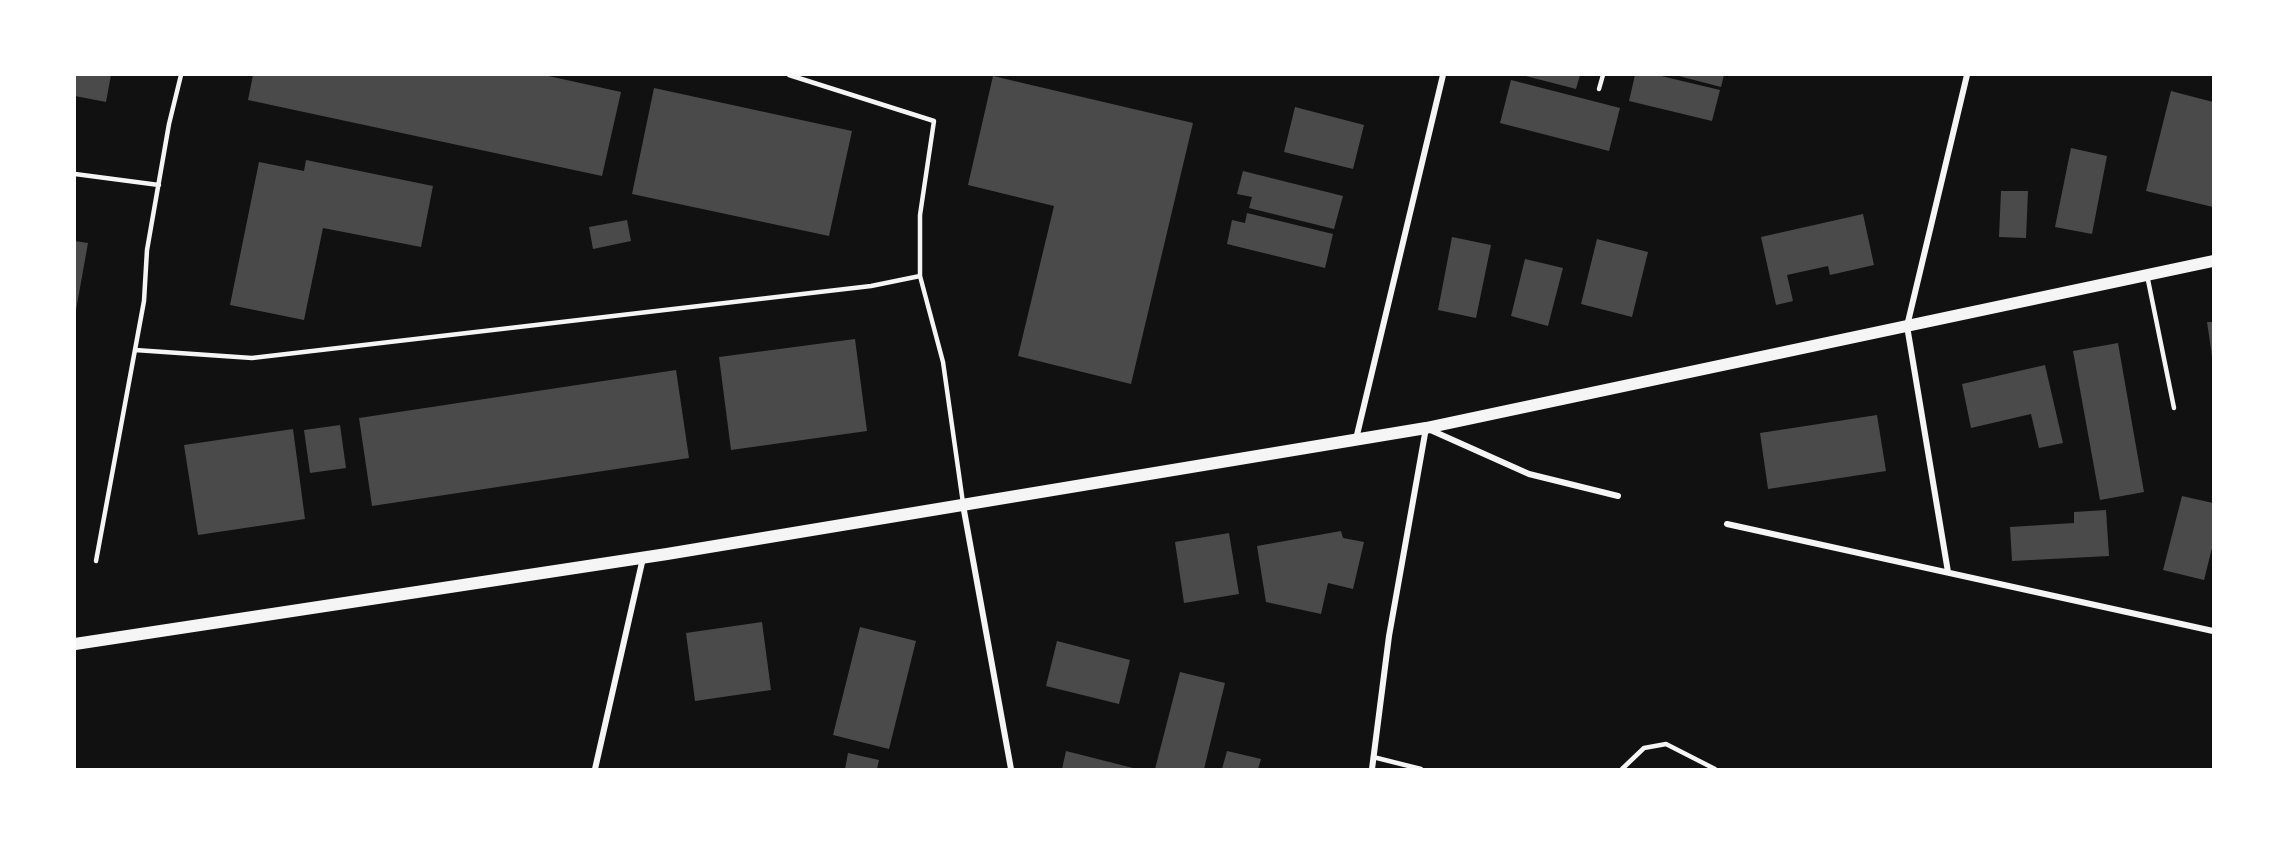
<!DOCTYPE html>
<html>
<head>
<meta charset="utf-8">
<style>
	body { margin:0 }
	#map { position:relative; width:2288px; height:844px; overflow:hidden; background:#111; font-family:"Nunito Sans",sans-serif }
	canvas { display:block }
	.frame { position:absolute; inset:0; border:76px solid #fff; pointer-events:none }
</style>
</head>
<body>
<div id="map">
<canvas width="2288" height="844"></canvas>
<div class="frame"></div>
</div>
<script>
const g = document.querySelector('canvas').getContext('2d');
g.lineJoin = 'round';
function fill(path, color) {
  g.fillStyle = color;
  g.fill(path, 'evenodd');
}
function shape(rows) {
  const path = new Path2D();
  for (const r of rows) {
    path.moveTo(r[0], r[1]);
    for (let i = 2; i < r.length; i += 2) path.lineTo(r[i], r[i + 1]);
  }
  return path;
}
function stroke(path, color, width, dash) {
  g.strokeStyle = color;
  g.lineWidth = width;
  g.lineCap = dash ? 'butt' : 'round';
  g.setLineDash(dash || []);
  g.stroke(path);
}
fill(shape([
	[75,75,111,75,106,102,75,96],
	[253,75,544,75,621,92,602,176,248,100],
	[1522,75,1580,75,1576,89],
	[1635,75,1657,75,1720,90,1712,121,1629,101],
	[1675,75,1724,75,1721,87],
	[993,76,1193,123,1131,384,1018,356,1054,206,968,185],
	[1511,80,1620,108,1609,151,1500,123],
	[654,88,852,131,829,236,632,194],
	[2171,91,2213,102,2213,207,2146,191],
	[1295,107,1364,125,1353,169,1284,152],
	[2071,148,2107,156,2092,234,2055,227],
	[306,160,433,186,421,247,323,228,304,320,230,305,259,162,304,171],
	[1243,171,1343,196,1334,229,1249,208,1252,197,1237,194],
	[2001,191,2028,191,2026,238,1999,237],
	[1247,213,1333,234,1325,268,1227,244,1232,220,1245,223],
	[1863,214,1874,265,1830,275,1828,266,1787,275,1793,301,1776,305,1761,237],
	[627,220,631,241,593,249,589,227],
	[1452,237,1491,245,1476,318,1438,310],
	[1597,239,1648,252,1632,317,1581,304],
	[75,241,88,243,76,310,75,310],
	[1525,259,1563,268,1548,326,1511,316],
	[2207,322,2213,322,2213,356,2212,356],
	[855,339,867,431,731,450,719,357],
	[2118,343,2144,492,2100,500,2073,351],
	[2045,365,2063,443,2039,448,2031,414,1971,428,1962,384],
	[676,370,689,458,372,506,359,418],
	[1877,415,1886,471,1768,489,1760,433],
	[340,425,346,468,310,473,304,430],
	[293,429,305,519,198,535,184,445],
	[2182,496,2213,503,2213,544,2204,580,2163,570],
	[2106,510,2109,556,2012,561,2010,527,2074,523,2074,512],
	[1341,531,1343,538,1364,542,1353,589,1328,583,1321,614,1266,602,1257,546],
	[1229,533,1239,594,1184,603,1175,542],
	[762,622,771,690,695,701,686,633],
	[860,627,916,641,889,749,833,735],
	[1057,641,1130,660,1119,704,1046,686],
	[1180,672,1225,683,1204,769,1155,769],
	[1066,751,1133,768,1133,769,1062,769],
	[1227,751,1261,759,1258,769,1222,769],
	[848,753,879,760,877,769,845,769]
]), '#4a4a4a');
stroke(shape([
	[789,75,934,121,920,215,920,276,943,362,963,503],
	[1599,89,1603,75],
	[75,174,159,185],
	[2147,275,2174,408],
	[135,350,252,358,871,286,920,276],
	[96,561,144,301,147,250,169,124,181,75],
	[1373,757,1421,769],
	[1622,769,1644,748,1666,744,1715,769]
]), '#f5f5f5', 4.5);
stroke(shape([
	[1356,439,1443,75],
	[963,505,1011,769],
	[1727,524,2213,631],
	[1948,572,1907,326,1967,75],
	[595,769,643,558],
	[1372,769,1389,636,1426,428,1529,474,1618,496]
]), '#f5f5f5', 6);
stroke(shape([
	[75,644,667,554,1426,428,2213,261]
]), '#f5f5f5', 12);
</script>
</body>
</html>
